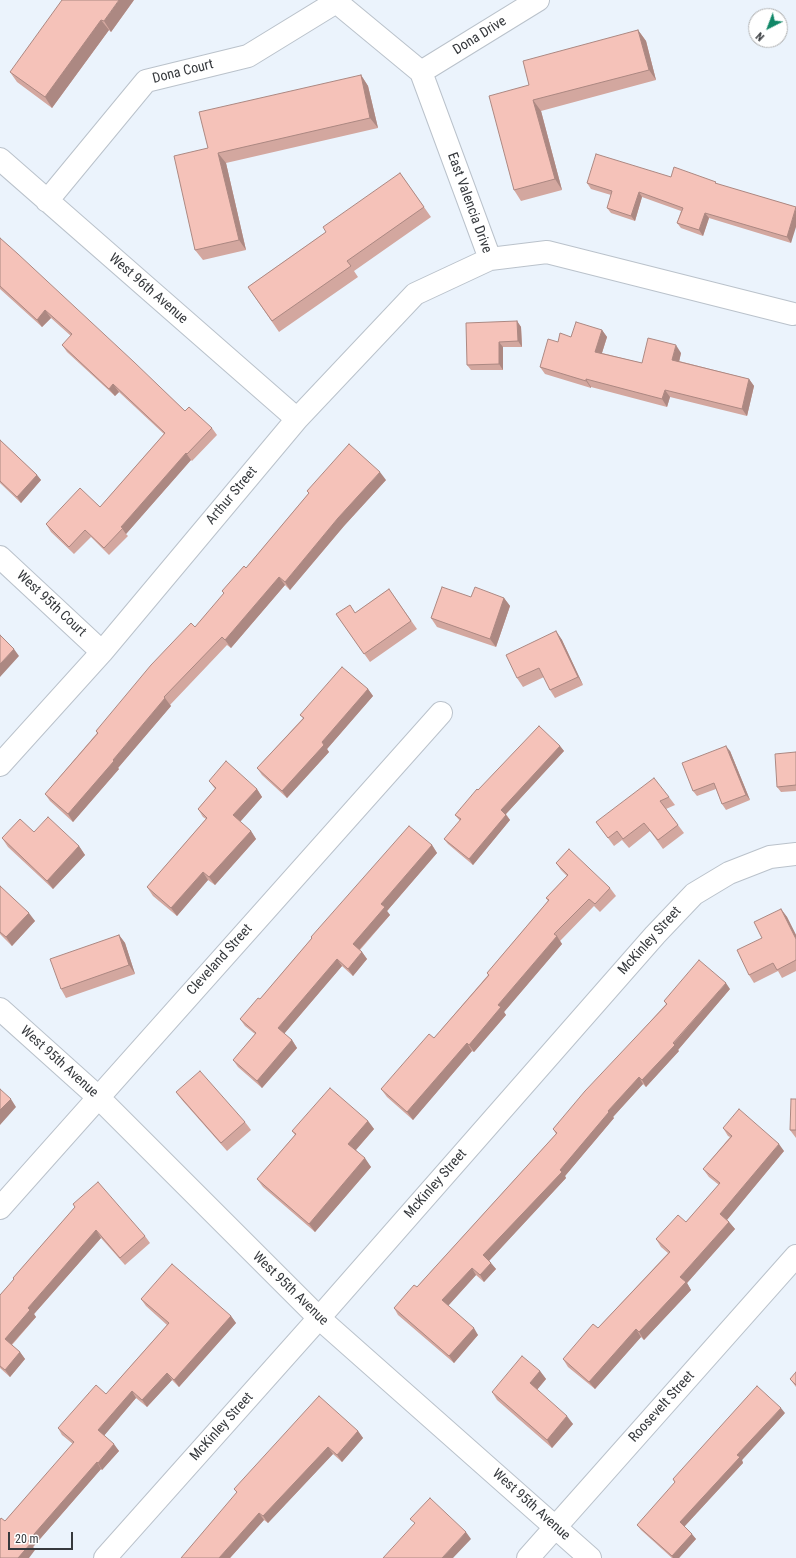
<!DOCTYPE html>
<html>
<head>
<meta charset="utf-8">
<style>
	body { margin:0 }
	#map { position:relative; width:796px; height:1558px; overflow:hidden; background:#ebf3fc; font-family:"Roboto Condensed",sans-serif }
	canvas { display:block }
	.north { position:absolute; left:748px; top:8px; width:40px; height:40px; box-sizing:border-box; background:#fff; border:1px solid #afb0b1; border-radius:50%; rotate:222deg; font-size:11px; font-weight:700; line-height:16px; text-align:center; color:#36393d }
	.north::after { content:''; display:block; margin:auto; width:14px; height:18px; background:#108767; clip-path:polygon(50% 0,100% 100%,50% 72%,0 100%) }
	.scale { position:absolute; left:8px; top:1532px; width:65px; height:18px; box-sizing:border-box; border:2px solid #36393d; border-top:0; padding-left:5px; font-size:12px; line-height:14px; white-space:nowrap; color:#36393d; -webkit-text-stroke:3px #fff; paint-order:stroke }
</style>
</head>
<body>
<div id="map">
<canvas width="796" height="1558"></canvas>
<div class="north">N</div>
<div class="scale">20 m</div>
</div>
<script>
const g = document.querySelector('canvas').getContext('2d');
g.lineJoin = 'round';
function shape(rows) {
  const path = new Path2D();
  for (const r of rows) {
    path.moveTo(r[0], r[1]);
    for (let i = 2; i < r.length; i += 2) path.lineTo(r[i], r[i + 1]);
  }
  return path;
}
function stroke(path, color, width, dash) {
  g.strokeStyle = color;
  g.lineWidth = width;
  g.lineCap = dash ? 'butt' : 'round';
  g.setLineDash(dash || []);
  g.stroke(path);
}
function fill(path, color) {
  g.fillStyle = color;
  g.fill(path, 'evenodd');
}
function drawText(font, color, halo, rows, align = 'center') {
  g.font = font + ' "Roboto Condensed",sans-serif';
  g.lineWidth = 3.5;
  g.setLineDash([]);
  g.textBaseline = 'middle';
  g.strokeStyle = halo;
  g.fillStyle = color;
  for (const [text, x, y, turn = 0] of rows) {
    g.save();
    g.translate(x, y);
    g.rotate((+turn || 0) * Math.PI / 180);
    g.textAlign = isNaN(turn) ? turn : align;
    if (halo) g.strokeText(text, 0, 0);
    g.fillText(text, 0, 0);
    g.restore();
  }
}
const minor = shape([
	[334,0,421,72,490,259],
	[421,72,538,0],
	[0,159,297,419],
	[47,201,146,81,248,56,336,2],
	[0,557,102,652],
	[0,765,102,652,297,419,415,294,490,259,547,252,793,314],
	[0,1009,98,1097,319,1318,590,1558],
	[0,1208,441,713],
	[105,1558,319,1318,655,935,694,894,729,873,770,857,796,854],
	[528,1558,796,1256]
]);
stroke(minor, '#bac2cb', 24);
stroke(minor, '#fff', 22);
fill(shape([
	[134,0,111,32,109,30,52,108,17,82,10,72],
	[638,30,646,41,656,80,541,111,562,190,521,201,514,190,529,85],
	[361,75,368,86,378,128,226,163,246,250,203,260,195,250,208,148],
	[400,173,431,217,354,271,358,277,279,332,248,287,326,232],
	[671,177,717,184,796,207,791,243,709,218,703,236,681,228,677,223,681,211,642,197,635,221,611,213,607,208,611,195,591,189,587,183],
	[0,238,185,411,212,428,217,435,192,461,191,460,126,534,128,536,109,555,91,537,74,554,51,532,46,524,100,507,164,434,119,392,115,396,67,352,62,345,71,336,51,318,42,327,0,289],
	[517,321,521,327,522,347,503,347,503,370,471,370,467,365],
	[602,330,607,337,602,353,642,363,681,353,679,361,749,379,754,386,747,416,670,397,667,407,591,387,591,388,545,374,540,367,558,342,571,337],
	[0,440,37,475,41,480,21,503,0,483],
	[386,480,344,526,290,590,285,585,231,648,227,645,170,705,171,706,118,768,119,769,73,822,50,801,45,794,97,733,96,731,195,627,224,594,222,591,246,568,309,493,307,491],
	[389,589,417,629,370,662,336,614,355,613],
	[471,597,504,598,510,606,496,647,437,627,431,618],
	[556,631,562,640,583,685,555,698,550,690,544,677,523,687,517,678],
	[368,689,373,696,327,749,329,752,287,798,262,775,257,768,303,718,300,715],
	[560,746,564,751,506,814,510,820,473,865,448,844,444,839,460,821,455,815,478,790],
	[730,751,750,800,726,810,722,804,716,789,697,796,693,791],
	[796,752,796,791,781,792,777,787],
	[209,781,257,789,262,797,240,822,251,831,256,839,215,885,208,880,177,916,153,896,147,887,206,819,203,817,198,809,215,789],
	[669,797,675,805,666,809,684,833,663,849,650,831,629,848,622,840,614,846,596,822],
	[34,832,79,846,85,855,53,889,8,847,2,838],
	[432,845,437,853,387,911,390,915,360,950,362,952,367,959,353,976,342,966,284,1034,292,1040,297,1048,262,1088,238,1067,233,1060,255,1034,245,1026,240,1019,260,999,312,938,311,937],
	[556,863,610,888,616,896,600,912,594,906,560,941,562,944,504,1012,506,1015,474,1052,472,1051,413,1120,387,1097,381,1089,434,1038,488,975,487,973,548,901,546,898,567,876,561,870],
	[0,886,35,921,12,946,0,934],
	[781,909,787,917,796,935,796,971,782,978,778,971,754,983,749,975,762,938],
	[119,935,125,943,135,974,66,998,61,989],
	[730,989,678,1050,679,1051,646,1087,643,1084,613,1117,614,1118,565,1176,566,1178,489,1261,496,1269,484,1282,476,1275,448,1306,478,1335,454,1363,398,1315,394,1308,417,1287,556,1134,553,1129,666,1004,664,1001],
	[176,1092,245,1122,251,1130,227,1151,182,1100],
	[796,1099,796,1138,790,1130],
	[368,1121,374,1129,356,1150,371,1167,315,1232,263,1187,257,1179,295,1135,292,1131],
	[723,1128,784,1151,727,1220,729,1222,735,1229,687,1283,691,1290,644,1340,641,1337,595,1389,568,1367,563,1359,598,1328,668,1253,661,1247,656,1239,686,1222,719,1185,709,1177,703,1169,730,1137,728,1136],
	[73,1204,145,1236,150,1243,125,1265,101,1238,34,1314,36,1317,12,1345,20,1352,25,1359,10,1377,0,1368,0,1295,14,1280,13,1278,75,1207],
	[141,1299,231,1316,236,1323,179,1387,172,1380,147,1407,136,1398,104,1435,119,1451,102,1470,101,1469,33,1547,35,1550,5,1521,73,1444,62,1435,58,1428,106,1394,167,1325,146,1306],
	[540,1371,546,1379,537,1390,573,1424,552,1448,497,1400,492,1392],
	[796,1372,796,1387,790,1379],
	[785,1413,742,1460,743,1463,684,1527,696,1539,679,1558,672,1558,641,1530,637,1525,675,1483,673,1479],
	[358,1431,363,1438,342,1462,333,1454,268,1523,264,1520,230,1558,181,1558,237,1493,234,1489]
]), '#d3a79f');
fill(shape([
	[119,0,134,0,111,32,104,21],
	[101,20,109,30,52,108,45,97],
	[638,30,646,41,656,80,649,70],
	[361,75,368,86,378,128,370,118],
	[533,100,541,111,562,190,555,179],
	[218,153,226,163,246,250,239,240],
	[639,192,642,197,635,221,631,216],
	[796,208,796,227,791,243,787,237],
	[705,213,709,218,703,236,699,230],
	[45,310,51,318,42,327,37,320],
	[517,321,521,327,522,347,518,341],
	[602,330,607,337,600,359,595,352],
	[499,342,503,347,503,370,499,364],
	[676,345,681,353,678,367,672,360],
	[586,379,591,387,591,388,586,381],
	[749,379,754,386,747,416,742,409],
	[113,384,119,392,115,396,109,389],
	[665,390,670,397,667,407,662,399],
	[186,453,191,460,126,534,121,527],
	[380,472,386,480,344,526,290,590,285,582,338,518],
	[37,475,41,480,21,503,17,497],
	[279,577,285,585,231,648,225,640],
	[504,598,510,606,496,647,490,639],
	[556,631,562,640,583,685,578,677],
	[14,649,19,656,0,677,0,664],
	[368,689,373,696,327,749,329,752,287,798,282,791,322,742],
	[165,698,171,706,118,768,119,769,73,822,68,814],
	[560,746,564,751,505,815,501,810],
	[726,746,730,751,750,800,746,795],
	[257,789,262,797,239,823,233,815],
	[506,815,510,820,473,865,469,859],
	[251,831,256,839,215,885,209,877],
	[432,845,437,853,387,911,390,915,358,951,353,944,381,904],
	[79,846,85,855,53,889,47,881],
	[203,872,208,880,177,916,171,908],
	[781,909,787,917,796,935,796,939],
	[29,913,35,921,12,946,6,937],
	[119,935,125,943,135,974,129,965],
	[557,936,562,944,504,1012,506,1015,474,1052,469,1045,498,1005],
	[362,952,367,959,353,976,348,969],
	[337,959,342,966,283,1035,278,1028],
	[726,983,730,989,678,1050,679,1051,646,1087,642,1080],
	[292,1040,297,1048,262,1088,257,1081],
	[467,1043,472,1051,413,1120,407,1112],
	[639,1077,643,1084,613,1117,614,1118,565,1176,566,1178,488,1262,483,1255,560,1170,608,1111],
	[11,1099,16,1107,0,1125,0,1110],
	[368,1121,374,1129,354,1152,348,1144],
	[779,1144,784,1151,726,1221,720,1214],
	[365,1158,371,1167,315,1232,309,1224],
	[729,1222,735,1229,687,1283,691,1290,644,1340,639,1332,680,1277],
	[96,1230,101,1238,34,1314,36,1317,10,1346,5,1339,28,1308],
	[491,1263,496,1269,484,1282,480,1275],
	[472,1268,476,1275,447,1307,442,1300],
	[231,1316,236,1323,179,1387,174,1380],
	[474,1328,478,1335,454,1363,449,1356],
	[636,1329,641,1337,595,1389,589,1382],
	[20,1352,25,1359,10,1377,5,1370],
	[540,1371,546,1379,535,1392,530,1383],
	[167,1373,172,1380,147,1407,142,1400],
	[132,1391,136,1398,103,1437,98,1430],
	[781,1408,785,1413,742,1460,743,1463,683,1528,680,1522,737,1455],
	[567,1416,573,1424,552,1448,547,1440],
	[358,1431,363,1438,342,1462,337,1455],
	[114,1444,119,1451,102,1470,98,1463],
	[328,1447,333,1454,268,1523,263,1516],
	[97,1462,101,1469,33,1547,35,1550,29,1558,18,1558,28,1541],
	[259,1513,264,1520,230,1558,219,1558],
	[466,1532,471,1539,453,1558,442,1558],
	[692,1534,696,1539,679,1558,673,1558,672,1556]
]), '#ac8882');
const building = shape([
	[62,0,119,0,104,21,101,20,45,97,10,72,62,0],
	[638,30,649,70,533,100,555,179,514,190,489,96,529,85,523,61,638,30],
	[361,75,370,118,218,153,239,240,195,250,174,156,208,148,199,112,361,75],
	[596,154,671,177,674,167,716,182,715,183,796,207,787,237,705,213,699,230,677,223,683,208,639,192,631,216,607,208,612,191,587,183,596,154],
	[400,173,424,207,347,261,351,266,272,321,248,287,326,232,323,227,400,173],
	[0,238,18,254,134,362,185,411,189,407,212,428,187,454,186,453,121,527,123,528,104,548,85,530,69,547,46,524,80,488,100,507,165,433,113,384,109,389,62,345,72,334,45,310,37,320,0,286,0,238],
	[517,321,518,341,499,342,499,364,467,365,466,323,517,321],
	[576,322,602,330,595,352,642,363,648,338,676,345,672,360,749,379,742,409,665,390,662,399,586,379,586,381,540,367,548,339,558,342,560,333,571,337,576,322],
	[0,440,37,475,17,497,0,481,0,440],
	[349,444,380,472,338,518,285,582,279,577,225,640,222,637,164,697,165,698,113,760,114,761,68,814,45,794,98,733,96,731,151,665,191,623,195,627,224,593,222,591,244,566,246,568,309,493,307,491,349,444],
	[442,587,471,597,475,587,504,598,490,639,431,618,442,587],
	[389,589,411,621,364,654,336,614,350,605,355,613,389,589],
	[556,631,578,677,550,690,539,668,517,678,506,655,556,631],
	[0,635,14,649,0,664,0,635],
	[342,667,368,689,322,742,324,745,282,791,257,768,304,718,300,715,342,667],
	[539,726,560,746,501,810,506,815,469,859,444,839,461,819,455,815,477,789,478,790,539,726],
	[726,746,746,795,722,804,714,783,693,791,682,763,726,746],
	[796,752,796,785,777,787,775,754,796,752],
	[226,761,257,789,233,815,251,831,209,877,203,872,171,908,147,887,207,818,198,809,216,788,209,781,226,761],
	[654,778,669,797,660,801,678,825,658,840,644,823,623,839,617,831,608,838,596,822,654,778],
	[48,817,79,846,47,881,2,838,20,819,34,832,48,817],
	[409,826,432,845,381,904,385,907,353,944,362,952,348,969,337,959,278,1028,292,1040,257,1081,233,1060,256,1033,240,1019,258,998,260,999,312,938,311,937,409,826],
	[569,849,610,888,595,904,589,899,554,934,557,936,498,1005,501,1007,469,1045,467,1043,407,1112,381,1089,429,1034,434,1038,489,975,487,973,549,900,546,898,568,875,556,863,569,849],
	[0,886,29,913,6,937,0,932,0,886],
	[781,909,796,939,796,960,777,970,773,963,749,975,737,950,762,938,754,922,781,909],
	[119,935,129,965,61,989,50,959,119,935],
	[699,960,726,983,673,1043,675,1045,642,1080,639,1077,608,1111,609,1112,560,1170,562,1172,483,1255,491,1263,480,1275,472,1268,442,1300,474,1328,449,1356,394,1308,414,1285,417,1287,557,1133,553,1129,585,1091,667,1004,664,1001,699,960],
	[200,1071,245,1122,221,1143,176,1092,200,1071],
	[330,1088,368,1121,348,1144,365,1158,309,1224,257,1179,296,1134,292,1131,330,1088],
	[0,1089,11,1099,0,1110,0,1089],
	[791,1099,796,1099,796,1130,790,1130,791,1099],
	[739,1109,779,1144,720,1214,729,1222,680,1277,686,1282,639,1332,636,1329,589,1382,563,1359,593,1324,598,1328,670,1252,656,1239,678,1215,686,1222,720,1183,703,1169,732,1136,723,1128,739,1109],
	[98,1182,145,1236,120,1258,96,1230,28,1308,30,1310,5,1339,20,1352,5,1370,0,1366,0,1295,14,1279,13,1278,75,1207,73,1204,98,1182],
	[172,1264,231,1316,174,1380,167,1373,142,1400,132,1391,98,1430,114,1444,98,1463,97,1462,28,1541,31,1543,18,1558,0,1558,0,1520,1,1518,5,1521,74,1442,58,1428,96,1385,106,1394,169,1323,141,1299,172,1264],
	[522,1356,540,1371,530,1383,567,1416,547,1440,492,1392,522,1356],
	[796,1372,796,1385,790,1379,796,1372],
	[757,1386,781,1408,737,1455,740,1457,680,1522,692,1534,672,1556,637,1525,675,1482,673,1479,757,1386],
	[319,1396,358,1431,337,1455,328,1447,263,1516,259,1513,219,1558,181,1558,237,1492,234,1489,319,1396],
	[430,1498,466,1532,442,1558,383,1558,415,1523,410,1519,430,1498]
]);
fill(building, '#f5c2b9');
stroke(building, '#ac8882', 1);
drawText('14px', '#36393d', '#fff', [
	["Dona Drive",480,36,-32],
	["Dona Court",183,72,-14],
	["East Valencia Drive",469,203,70],
	["West 96th Avenue",148,289,41],
	["Arthur Street",232,496,-50],
	["West 95th Court",51,604,43],
	["McKinley Street",650,941,-48],
	["Cleveland Street",220,960,-48],
	["West 95th Avenue",59,1062,42],
	["McKinley Street",436,1184,-49],
	["West 95th Avenue",290,1289,44],
	["Roosevelt Street",662,1407,-48],
	["McKinley Street",222,1427,-48],
	["West 95th Avenue",531,1505,42]
]);
</script>
</body>
</html>
